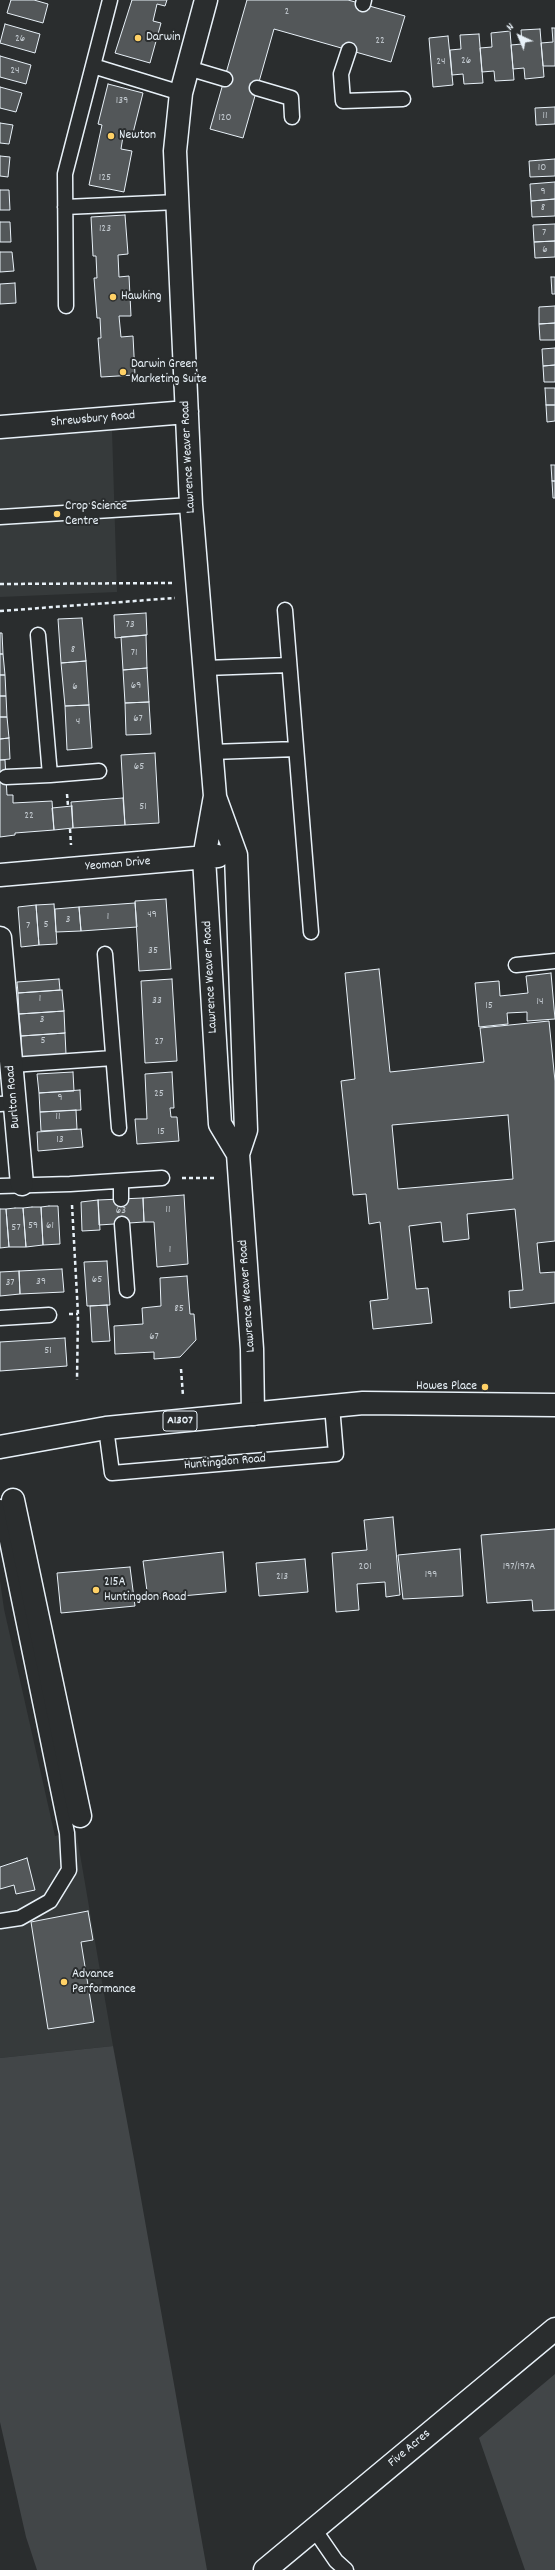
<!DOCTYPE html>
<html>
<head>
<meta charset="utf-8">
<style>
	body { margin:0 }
	#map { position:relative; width:555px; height:2570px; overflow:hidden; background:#2a2d2e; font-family:Dekko,sans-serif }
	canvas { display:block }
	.north { position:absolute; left:499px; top:16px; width:40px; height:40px; -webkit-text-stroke:3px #2a2d2e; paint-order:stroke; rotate:316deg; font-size:11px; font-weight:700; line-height:16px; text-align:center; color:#e8f1f8 }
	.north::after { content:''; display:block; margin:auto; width:14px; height:18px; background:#e8f1f8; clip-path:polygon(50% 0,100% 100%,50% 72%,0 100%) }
</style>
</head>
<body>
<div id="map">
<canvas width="555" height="2570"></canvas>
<div class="north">N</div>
</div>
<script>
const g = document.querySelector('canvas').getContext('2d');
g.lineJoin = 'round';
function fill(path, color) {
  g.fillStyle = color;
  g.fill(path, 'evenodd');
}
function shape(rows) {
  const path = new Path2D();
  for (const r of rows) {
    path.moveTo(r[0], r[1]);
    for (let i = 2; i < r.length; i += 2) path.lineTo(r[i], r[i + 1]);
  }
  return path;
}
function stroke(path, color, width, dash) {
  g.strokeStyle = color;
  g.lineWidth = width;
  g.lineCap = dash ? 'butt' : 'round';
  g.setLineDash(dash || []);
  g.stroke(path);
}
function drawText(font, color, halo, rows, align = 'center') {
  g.font = font + ' Dekko,sans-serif';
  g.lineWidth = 4;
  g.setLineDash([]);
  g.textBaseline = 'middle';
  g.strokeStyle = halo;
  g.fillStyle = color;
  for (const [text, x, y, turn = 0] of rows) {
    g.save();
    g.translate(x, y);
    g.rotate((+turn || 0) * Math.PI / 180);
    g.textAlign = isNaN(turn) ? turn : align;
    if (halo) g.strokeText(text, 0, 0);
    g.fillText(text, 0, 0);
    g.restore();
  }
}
fill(shape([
	[112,430,117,592,0,597,0,436],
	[0,1581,4,1609,55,1836,76,1831,113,2046,0,2058]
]), '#363a3b');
fill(shape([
	[113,2046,134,2159,207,2570,37,2570,26,2537,0,2422,0,2058],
	[555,2374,555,2570,525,2570,479,2438]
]), '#424648');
const building = shape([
	[11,0,34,0,48,4,43,23,7,13,11,0],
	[132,0,167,0,165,6,157,4,153,21,161,23,150,63,115,53,132,0],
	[247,0,348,0,405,16,391,62,274,29,243,138,210,129,247,0],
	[5,24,40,34,35,53,0,43,5,24],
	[552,28,555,28,555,66,543,66,541,43,553,42,552,28],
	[540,29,544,77,525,79,524,68,513,69,511,45,522,44,521,30,540,29],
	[510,31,514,80,495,81,494,71,482,72,480,48,492,47,491,33,510,31],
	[479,34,483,83,464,84,463,74,452,75,450,50,461,49,460,35,479,34],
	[448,36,453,85,433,87,429,38,448,36],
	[0,56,31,65,26,84,0,77,0,56],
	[108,84,143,93,133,133,124,130,121,149,132,151,124,192,89,185,102,125,98,124,108,84],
	[0,87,22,93,16,112,0,108,0,87],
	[555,107,555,124,536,125,535,108,555,107],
	[0,123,13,125,9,144,0,143,0,123],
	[0,156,10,157,8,177,0,176,0,156],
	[555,159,555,176,530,177,529,161,555,159],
	[555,182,555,199,531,201,530,184,555,182],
	[0,190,9,190,10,210,0,210,0,190],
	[555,199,555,216,532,217,531,201,555,199],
	[125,215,128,254,118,255,119,277,129,276,131,316,119,316,121,337,133,336,135,375,101,377,98,338,101,338,100,318,97,318,94,278,97,278,96,256,93,256,91,217,125,215],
	[0,222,10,222,11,242,0,242,0,222],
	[555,224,555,241,534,242,533,225,555,224],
	[555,241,555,257,535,258,534,242,555,241],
	[0,252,12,252,14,271,0,272,0,252],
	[551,277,555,277,555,294,552,294,551,277],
	[15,283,16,303,0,304,0,284,15,283],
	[555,306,555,323,539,324,539,307,555,306],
	[555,323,555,340,540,340,539,324,555,323],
	[555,348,555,365,543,366,542,349,555,348],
	[555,365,555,382,544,382,543,366,555,365],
	[545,388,555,388,555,405,546,405,545,388],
	[546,405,555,405,555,421,547,422,546,405],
	[551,465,555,465,555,481,552,481,551,465],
	[552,481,555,481,555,498,553,498,552,481],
	[146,613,147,635,115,638,114,615,146,613],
	[82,618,86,661,61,663,58,619,82,618],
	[0,633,2,633,3,654,0,654,0,633],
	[146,635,147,668,123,670,121,637,146,635],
	[0,654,3,654,5,675,0,675,0,654],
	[86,661,89,705,65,706,61,663,86,661],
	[147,668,149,702,125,703,123,670,147,668],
	[0,675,5,675,6,696,0,696,0,675],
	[0,696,6,696,7,717,0,717,0,696],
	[149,702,151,734,126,735,125,703,149,702],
	[89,705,92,748,67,750,65,706,89,705],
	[0,717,7,717,9,738,0,739,0,717],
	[9,738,10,759,0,760,0,739,9,738],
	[155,753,159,823,125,825,121,755,155,753],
	[0,760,5,760,7,795,13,795,13,803,52,801,54,830,15,833,15,835,0,837,0,760],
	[123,798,125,825,73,828,71,802,123,798],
	[72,806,73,828,54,830,52,808,72,806],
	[166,899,171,969,139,971,135,901,166,899],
	[135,903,137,927,81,931,79,907,135,903],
	[54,904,57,944,39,945,36,905,54,904],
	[36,905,39,945,21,947,18,907,36,905],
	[79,907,81,931,56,932,55,909,79,907],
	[379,969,390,1072,484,1062,480,1028,549,1021,555,1081,555,1241,537,1243,540,1273,555,1272,555,1303,510,1308,509,1291,523,1290,515,1209,467,1214,469,1239,443,1242,441,1222,409,1226,416,1289,428,1288,432,1323,373,1329,370,1301,388,1299,380,1222,369,1224,366,1194,353,1195,341,1081,355,1079,345,973,379,969],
	[508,1115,513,1179,398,1189,392,1125,508,1115],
	[551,973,555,1019,527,1021,527,1012,507,1013,508,1024,479,1027,475,983,499,981,500,996,528,993,526,976,551,973],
	[59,979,60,990,18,993,17,982,59,979],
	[172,979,177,1061,145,1063,141,981,172,979],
	[62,990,64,1011,19,1014,18,993,62,990],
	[64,1011,65,1033,21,1036,19,1014,64,1011],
	[65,1033,66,1054,22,1057,21,1036,65,1033],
	[73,1072,74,1091,39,1093,37,1074,73,1072],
	[172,1072,174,1108,170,1108,171,1117,177,1117,179,1141,137,1144,135,1119,147,1119,145,1074,172,1072],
	[80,1090,81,1110,40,1112,39,1093,80,1090],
	[76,1110,77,1129,41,1131,40,1112,76,1110],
	[81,1129,83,1147,38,1151,37,1132,81,1129],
	[184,1195,188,1264,157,1267,154,1222,144,1222,143,1198,184,1195],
	[143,1198,144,1222,99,1225,98,1200,143,1198],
	[98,1200,100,1230,82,1231,81,1202,98,1200],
	[49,1206,58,1206,60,1244,43,1245,41,1207,49,1206],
	[32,1207,41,1207,43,1245,26,1247,23,1208,32,1207],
	[15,1208,23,1208,26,1247,9,1247,6,1209,15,1208],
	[0,1209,6,1209,9,1247,0,1248,0,1209],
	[107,1261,110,1305,87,1306,84,1262,107,1261],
	[62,1269,64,1292,20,1294,19,1271,62,1269],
	[19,1271,20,1294,0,1296,0,1272,19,1271],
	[187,1276,190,1314,194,1314,196,1340,180,1357,154,1359,154,1352,115,1354,114,1326,143,1324,142,1308,161,1306,160,1278,187,1276],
	[107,1305,110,1341,92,1342,90,1306,107,1305],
	[65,1338,67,1366,0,1371,0,1342,65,1338],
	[393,1517,400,1595,386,1597,385,1582,357,1584,359,1610,336,1612,332,1553,367,1550,364,1520,393,1517],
	[555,1529,555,1610,533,1611,532,1600,487,1603,481,1535,555,1529],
	[460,1549,463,1596,403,1599,398,1555,460,1549],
	[223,1552,226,1592,148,1599,143,1561,223,1552],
	[305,1559,308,1592,259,1596,256,1563,305,1559],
	[130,1567,135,1606,61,1613,57,1573,130,1567],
	[27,1858,35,1890,16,1894,14,1885,0,1889,0,1867,27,1858],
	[88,1911,93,1940,81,1942,94,2022,48,2029,31,1922,88,1911]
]);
fill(building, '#535759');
stroke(building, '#e8f1f8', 1);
const lane = shape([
	[363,4,364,0],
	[349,50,341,74,343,101,403,99],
	[93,66,181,93],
	[188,68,225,79],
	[257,88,291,98,292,117],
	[65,207,178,202],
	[66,306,65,174,110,0],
	[0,517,191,505],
	[285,610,311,932],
	[205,668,289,665],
	[212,752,296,749],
	[50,775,99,771],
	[6,777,50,775,38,635],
	[105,954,119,1128],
	[516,965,555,961],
	[12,1065,113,1058],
	[0,1104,15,1103],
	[121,1181,121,1199],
	[0,1186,70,1184,162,1178],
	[122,1224,127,1290],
	[0,1318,49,1315],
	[106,1428,112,1473,336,1454,332,1406],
	[0,1507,67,1833,69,1870,50,1901,20,1918,0,1921],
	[314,2529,336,2561,346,2570]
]);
const street = shape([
	[206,0,181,93,175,151,191,505,215,796,204,858,220,1124,238,1154],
	[0,427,187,412],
	[215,797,236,855,246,1130,238,1154,252,1349,253,1414],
	[0,875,218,856],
	[0,938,22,1184],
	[13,1500,80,1816],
	[265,2570,555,2329]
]);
const primary = shape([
	[0,1447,106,1428,363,1403,555,1405]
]);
stroke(lane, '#e8f1f8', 17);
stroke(street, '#e8f1f8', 25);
stroke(primary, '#e8f1f8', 25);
stroke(shape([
	[0,584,173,583],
	[0,611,175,598],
	[67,794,68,806],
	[70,829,71,845],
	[182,1178,215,1178],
	[72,1205,78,1314,77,1380],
	[69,1314,78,1314],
	[181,1369,183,1396]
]), '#e8f1f8', 2.5, [4, 3]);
stroke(lane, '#2a2d2e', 14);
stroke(street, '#2a2d2e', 22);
stroke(primary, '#2a2d2e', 22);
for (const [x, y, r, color] of [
	[138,38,4,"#ffd166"],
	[111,136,4,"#ffd166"],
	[113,297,4,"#ffd166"],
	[123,372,4,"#ffd166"],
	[57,514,4,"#ffd166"],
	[485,1387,4,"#ffd166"],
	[96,1590,4,"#ffd166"],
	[64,1982,4,"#ffd166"]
]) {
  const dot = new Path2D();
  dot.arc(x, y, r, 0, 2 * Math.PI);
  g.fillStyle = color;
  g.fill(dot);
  stroke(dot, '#2a2d2e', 1.5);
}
drawText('11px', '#c3cad0', null, [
	["2",287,12],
	["26",20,39],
	["22",380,41],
	["26",466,61],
	["24",441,62],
	["24",15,71],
	["139",122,101],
	["11",545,116],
	["120",225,118],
	["10",542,168],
	["125",105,178],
	["9",543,192],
	["8",543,208],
	["123",105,229],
	["7",544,233],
	["6",545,250],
	["73",130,625],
	["8",73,650],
	["71",134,653],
	["69",136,686],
	["6",75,687],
	["67",138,719],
	["4",78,722],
	["65",139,767],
	["51",143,807],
	["22",29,816],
	["49",152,915],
	["1",108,917],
	["3",68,920],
	["5",46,925],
	["7",28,926],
	["35",153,951],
	["1",40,999],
	["33",157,1001],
	["14",540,1002],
	["15",489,1006],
	["3",42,1020],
	["5",43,1041],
	["27",159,1042],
	["25",159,1094],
	["9",60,1098],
	["11",58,1117],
	["15",161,1132],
	["13",60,1140],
	["11",168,1210],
	["63",121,1211],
	["59",33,1226],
	["61",50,1226],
	["57",16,1228],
	["1",170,1250],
	["65",97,1280],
	["39",41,1282],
	["37",10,1283],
	["85",179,1309],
	["67",154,1337],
	["51",48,1351],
	["201",365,1567],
	["197/197A",519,1567],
	["199",431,1575],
	["213",282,1577]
]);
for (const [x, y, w] of [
	[180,1421,34]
]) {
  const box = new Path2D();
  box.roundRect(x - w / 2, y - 10, w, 20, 3);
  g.fillStyle = '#2a2d2e';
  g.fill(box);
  stroke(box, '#e8f1f8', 1);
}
drawText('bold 12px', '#e8f1f8', null, [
	["A1307",180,1421]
]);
drawText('13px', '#e8f1f8', '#2a2d2e', [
	["Darwin",146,38],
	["Newton",119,136],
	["Hawking",121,297],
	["Darwin Green",131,365],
	["Marketing Suite",131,380],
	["Crop Science",65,507],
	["Centre",65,522],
	["Howes Place",477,1387,"right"],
	["215A",104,1583],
	["Huntingdon Road",104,1598],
	["Advance",72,1975],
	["Performance",72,1990]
], 'left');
drawText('13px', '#e8f1f8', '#2a2d2e', [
	["Shrewsbury Road",93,420,-5],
	["Lawrence Weaver Road",189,457,-93],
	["Yeoman Drive",118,865,-5],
	["Lawrence Weaver Road",211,977,-93],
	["Burlton Road",14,1097,-95],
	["Lawrence Weaver Road",248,1296,-94],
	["Huntingdon Road",225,1463,-5],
	["Five Acres",410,2449,-40]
]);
</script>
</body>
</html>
